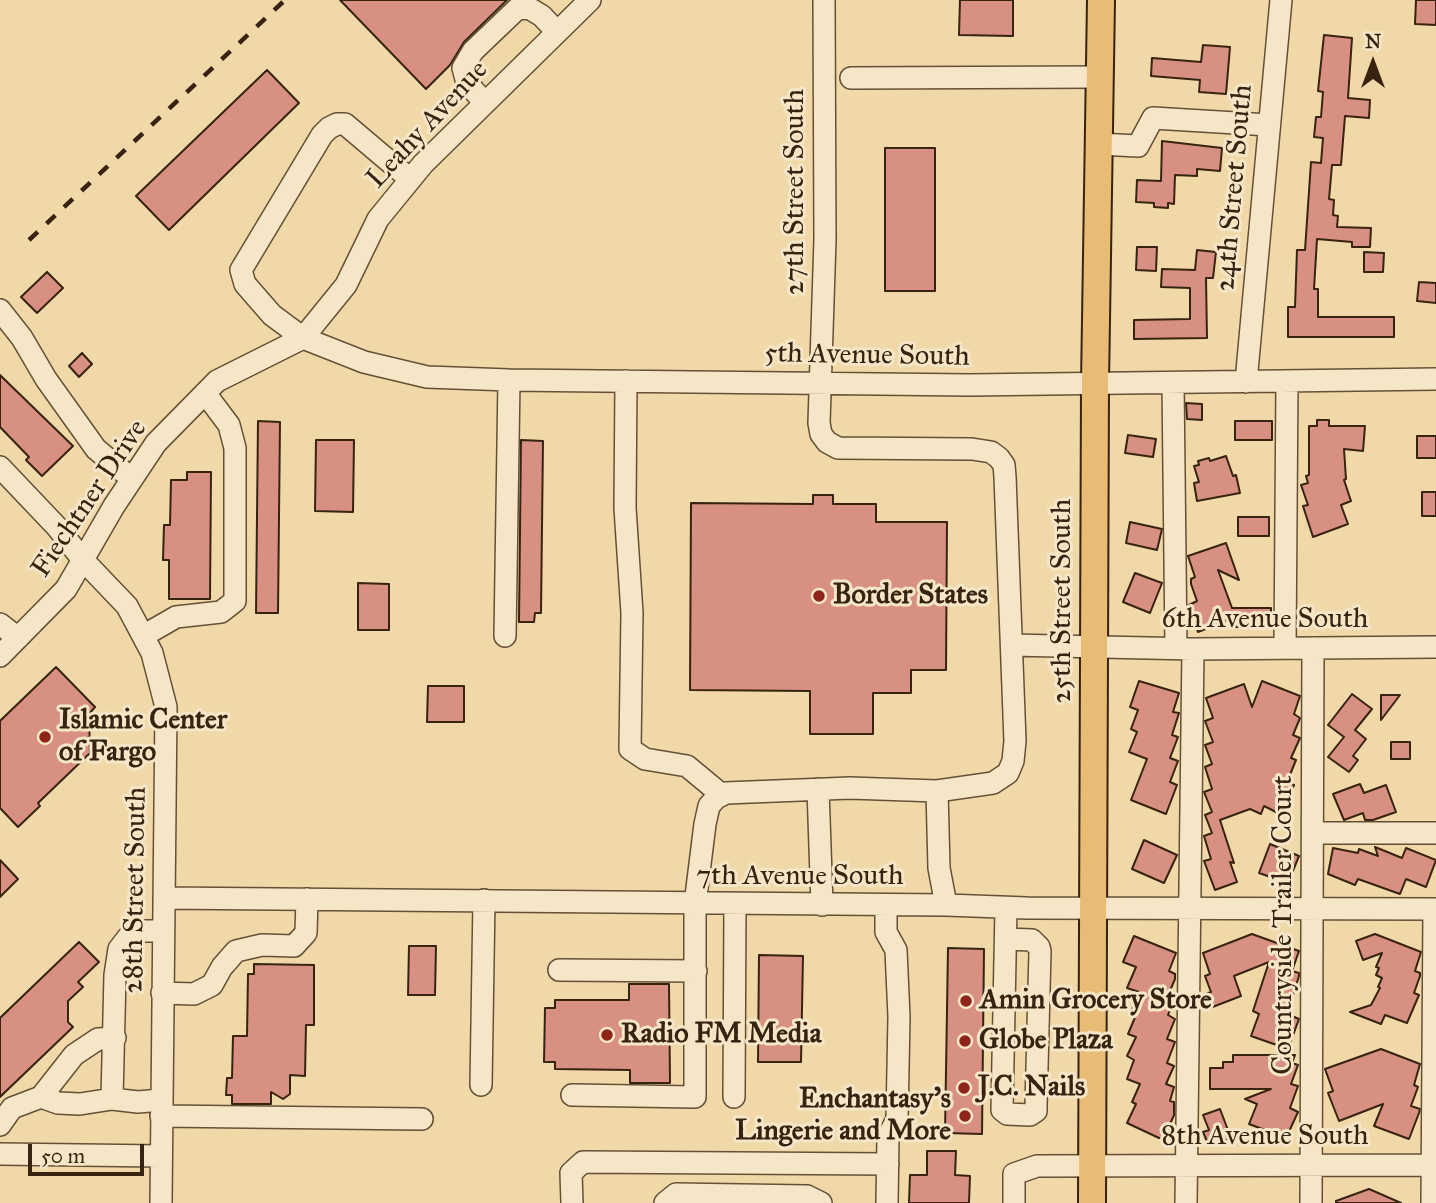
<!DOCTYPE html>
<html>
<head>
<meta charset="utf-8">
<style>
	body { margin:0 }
	#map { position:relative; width:1436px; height:1203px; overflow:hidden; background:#f0d8a9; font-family:"IM FELL Great Primer",serif }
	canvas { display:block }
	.north { position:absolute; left:1338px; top:28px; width:70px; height:70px; -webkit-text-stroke:5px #f5e6c7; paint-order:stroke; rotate:0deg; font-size:19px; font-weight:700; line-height:28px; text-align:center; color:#372310 }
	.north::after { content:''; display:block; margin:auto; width:24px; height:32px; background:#372310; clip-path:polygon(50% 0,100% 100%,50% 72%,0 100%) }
	.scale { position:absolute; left:28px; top:1144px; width:116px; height:32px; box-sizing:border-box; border:4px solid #372310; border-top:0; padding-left:9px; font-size:21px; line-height:24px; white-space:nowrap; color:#372310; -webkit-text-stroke:5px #f5e6c7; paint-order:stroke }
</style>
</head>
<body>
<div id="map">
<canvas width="1436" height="1203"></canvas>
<div class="north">N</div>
<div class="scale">50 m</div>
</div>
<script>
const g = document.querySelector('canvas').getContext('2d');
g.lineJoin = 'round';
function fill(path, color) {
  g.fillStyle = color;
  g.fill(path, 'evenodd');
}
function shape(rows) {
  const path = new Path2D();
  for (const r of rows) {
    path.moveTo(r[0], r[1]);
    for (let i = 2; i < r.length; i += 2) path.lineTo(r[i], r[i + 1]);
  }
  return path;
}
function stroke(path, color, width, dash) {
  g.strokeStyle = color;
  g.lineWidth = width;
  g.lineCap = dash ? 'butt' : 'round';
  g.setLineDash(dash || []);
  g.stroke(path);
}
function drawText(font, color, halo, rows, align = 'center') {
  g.font = font + ' "IM FELL Great Primer",serif';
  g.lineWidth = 6;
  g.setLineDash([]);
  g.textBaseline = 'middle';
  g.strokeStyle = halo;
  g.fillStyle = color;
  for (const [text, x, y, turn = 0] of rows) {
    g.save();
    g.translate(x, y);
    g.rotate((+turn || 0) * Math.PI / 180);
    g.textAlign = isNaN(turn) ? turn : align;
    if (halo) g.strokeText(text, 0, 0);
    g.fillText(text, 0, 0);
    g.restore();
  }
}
const building = shape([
	[340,0,507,0,464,42,450,65,426,89,340,0],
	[960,0,1013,0,1013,36,959,35,960,0],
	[1416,0,1436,0,1436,25,1415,24,1416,0],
	[1324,35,1352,38,1348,98,1370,100,1369,118,1345,116,1341,165,1332,165,1329,199,1334,200,1333,215,1338,216,1337,227,1371,228,1370,247,1352,247,1352,242,1317,239,1314,289,1318,289,1318,317,1394,317,1394,337,1288,337,1288,307,1295,307,1297,250,1305,250,1311,162,1321,163,1323,138,1314,137,1316,117,1321,117,1323,92,1318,91,1324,35],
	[1203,45,1230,47,1226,94,1199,92,1200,80,1151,76,1152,58,1201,62,1203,45],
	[267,70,299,103,169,230,136,196,267,70],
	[1162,141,1222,148,1220,171,1197,169,1197,176,1175,175,1174,204,1168,203,1168,208,1154,207,1154,203,1136,202,1137,180,1161,181,1162,141],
	[885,148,935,148,935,291,885,291,885,148],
	[1137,247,1157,247,1156,271,1136,270,1137,247],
	[1197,250,1216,252,1213,278,1206,278,1207,338,1134,339,1134,320,1190,319,1190,288,1161,287,1162,269,1195,270,1197,250],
	[1364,252,1384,253,1383,272,1364,272,1364,252],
	[47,272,63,288,37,313,21,297,47,272],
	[1419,282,1436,283,1436,303,1417,301,1419,282],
	[82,353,92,364,79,377,69,366,82,353],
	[0,375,73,446,42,476,26,460,29,457,0,427,0,375],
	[1186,403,1202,404,1202,420,1187,419,1186,403],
	[1317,420,1329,420,1329,426,1365,426,1363,451,1344,449,1346,479,1344,480,1351,501,1341,505,1348,524,1313,537,1303,506,1308,505,1301,485,1308,483,1306,476,1309,475,1309,426,1317,426,1317,420],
	[258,421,280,422,278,613,256,613,258,421],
	[1235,421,1272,421,1272,440,1235,440,1235,421],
	[1128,435,1156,439,1153,457,1125,453,1128,435],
	[1417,436,1436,436,1436,458,1417,458,1417,436],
	[316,440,354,440,353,512,315,511,316,440],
	[521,440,543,441,541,613,535,613,534,622,519,622,521,440],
	[1226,456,1233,476,1236,475,1240,493,1197,501,1194,483,1199,482,1194,466,1199,465,1198,461,1209,458,1210,461,1226,456],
	[187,472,211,472,210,599,169,599,169,560,163,560,164,525,170,525,171,480,187,480,187,472],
	[1422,492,1436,492,1436,516,1422,516,1422,492],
	[813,495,833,495,833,504,876,504,876,522,947,522,946,670,911,670,911,693,873,693,873,734,810,734,810,691,690,690,691,503,813,504,813,495],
	[1238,517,1269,517,1269,536,1238,536,1238,517],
	[1130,522,1162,529,1157,550,1126,543,1130,522],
	[1226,543,1239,580,1218,570,1232,608,1271,608,1271,627,1233,627,1233,618,1198,632,1189,605,1197,601,1191,584,1191,579,1195,577,1188,556,1226,543],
	[1135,573,1162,583,1150,613,1123,602,1135,573],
	[358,583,389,584,389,630,358,630,358,583],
	[56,667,95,707,89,714,90,753,38,803,40,806,18,827,0,808,0,721,56,667],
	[1139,681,1179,693,1173,712,1179,713,1172,735,1178,737,1170,758,1178,761,1170,782,1177,785,1166,814,1131,800,1147,759,1129,752,1137,732,1131,729,1138,710,1130,707,1139,681],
	[1262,681,1300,696,1294,714,1300,718,1293,735,1300,738,1291,758,1296,760,1287,782,1294,785,1282,815,1264,806,1261,814,1250,809,1220,820,1234,863,1230,862,1237,882,1215,890,1204,861,1211,859,1204,836,1212,833,1205,815,1212,812,1204,792,1212,789,1205,767,1212,764,1205,745,1213,742,1205,721,1213,718,1206,698,1244,684,1252,707,1262,681],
	[428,686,464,686,464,722,427,722,428,686],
	[1352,694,1372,709,1355,730,1366,739,1353,756,1358,760,1349,772,1328,757,1344,737,1328,725,1352,694],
	[1381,695,1400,695,1381,720,1381,695],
	[1391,742,1410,742,1410,759,1391,759,1391,742],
	[1360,784,1364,793,1386,785,1396,812,1373,820,1365,820,1363,813,1344,820,1333,794,1360,784],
	[1144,840,1177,855,1164,883,1132,869,1144,840],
	[1270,844,1299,856,1288,883,1259,873,1270,844],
	[1375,847,1402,858,1406,848,1436,860,1426,887,1406,879,1400,894,1358,879,1355,885,1328,874,1333,848,1358,853,1359,849,1378,856,1375,847],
	[0,860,18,879,0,897,0,860],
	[1252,934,1299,951,1292,971,1299,973,1299,976,1287,1014,1299,1019,1288,1049,1251,1036,1259,1014,1253,1011,1269,962,1234,976,1241,996,1210,1008,1205,994,1211,992,1205,976,1210,974,1203,953,1252,934],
	[1375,934,1421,952,1415,971,1420,973,1420,976,1414,993,1419,995,1407,1023,1385,1015,1381,1024,1350,1012,1371,1005,1380,988,1378,987,1382,978,1376,975,1379,968,1376,967,1382,953,1363,960,1356,941,1375,934],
	[1134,936,1176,953,1169,971,1175,974,1175,979,1169,993,1175,997,1168,1015,1175,1019,1167,1039,1175,1042,1167,1063,1174,1066,1166,1084,1174,1087,1170,1101,1174,1102,1174,1115,1164,1138,1159,1138,1127,1123,1136,1104,1132,1102,1140,1084,1127,1079,1134,1060,1127,1056,1136,1037,1128,1034,1136,1015,1131,1012,1139,992,1127,988,1136,967,1123,962,1134,936],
	[79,942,99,962,78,982,83,987,68,1001,68,1022,73,1027,0,1097,0,1018,79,942],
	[409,946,436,946,435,995,408,995,409,946],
	[948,948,984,949,982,1134,945,1133,948,948],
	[759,955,803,956,801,1062,758,1062,759,955],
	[254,964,314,965,314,1025,306,1025,305,1076,290,1075,290,1094,283,1099,271,1092,271,1104,232,1104,232,1095,226,1095,227,1078,232,1078,233,1036,247,1036,248,974,254,974,254,964],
	[629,984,669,984,670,1083,630,1083,630,1070,555,1069,555,1062,544,1062,545,1008,555,1008,555,1000,629,1000,629,984],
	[1381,1049,1420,1064,1414,1085,1418,1087,1411,1106,1420,1109,1419,1113,1409,1139,1374,1126,1383,1104,1339,1121,1328,1093,1333,1091,1325,1069,1381,1049],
	[1233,1055,1295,1055,1292,1063,1298,1065,1291,1084,1298,1086,1290,1108,1298,1112,1286,1138,1249,1124,1257,1104,1245,1099,1271,1089,1210,1089,1210,1068,1223,1068,1223,1062,1233,1062,1233,1055],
	[1220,1109,1231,1138,1209,1146,1203,1132,1209,1130,1203,1115,1220,1109],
	[927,1151,956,1151,955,1175,970,1176,969,1203,909,1203,910,1175,927,1175,927,1151],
	[1369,1189,1401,1203,1336,1203,1336,1201,1369,1189]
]);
fill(building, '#d79081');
stroke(building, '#372310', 2);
const minor = shape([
	[824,0,825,239,819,423,821,434,827,442,838,448,972,449,991,452,999,458,1004,465,1005,477,1015,741,1013,761,1008,773,993,783,937,791],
	[851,78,1100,77],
	[485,103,467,83,463,68,473,51,517,9,529,8,542,16,557,32],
	[1099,144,1138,146,1153,118,1269,125],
	[410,179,345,124,337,124,329,128,322,135,241,270,245,284,272,315,303,338,364,362,427,377,509,380,970,385,1436,379],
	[0,310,22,338,46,379,96,449,132,479],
	[626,381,625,508,632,613,630,749,645,759,687,766,722,795],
	[1246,382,1281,0],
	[1173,383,1176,648],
	[0,467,57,527,83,560,127,606,152,653,166,707,161,1203],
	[0,624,18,638],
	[143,636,176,617,221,612,235,601,235,448,229,425,205,393],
	[505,636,509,380],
	[1012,645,1193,649,1436,647],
	[1285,648,1287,381],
	[0,656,66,589,114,506,156,443,217,381,303,338,346,285,378,219,423,164,590,0],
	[818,789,822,905],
	[1313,833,1436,833],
	[164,898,946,905,1027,908,1436,909],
	[886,905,886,932,896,950,899,1017,897,1119,888,1137,887,1203],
	[1006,939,1032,940,1039,947,1040,951,1036,1106,1036,1111,1030,1115,1007,1114,1002,1110,1006,908],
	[559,970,696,971],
	[162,993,194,994,212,985,222,967,236,951,262,945,294,946,306,933,307,899],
	[481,1085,484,900],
	[572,1095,695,1097,695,904,705,824,709,806,716,798,726,793,850,788,937,791,939,868,946,905],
	[41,1097,58,1103,80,1104,112,1099],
	[734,1097,735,904],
	[161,1100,138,1102,112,1099,115,975,119,949,133,931,163,931],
	[161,1116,422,1119],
	[0,1125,12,1108,41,1097,74,1055,98,1039,115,1038],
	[0,1154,161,1156],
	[572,1203,571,1173,583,1162,888,1164],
	[665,1203,676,1194,807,1196,821,1203],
	[1014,1203,1014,1174,1037,1166,1436,1165],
	[1186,1203,1193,649],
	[1311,1203,1313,648],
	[1432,1203,1434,909]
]);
const major = shape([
	[1092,1203,1095,384,1101,0]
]);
stroke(minor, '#655036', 24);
stroke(major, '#372310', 30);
stroke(minor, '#f5e6c7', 21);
stroke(major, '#e8bc74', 26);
stroke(shape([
	[29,240,285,0]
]), '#372310', 4.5, [12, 12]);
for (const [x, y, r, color] of [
	[819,596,7,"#8f2418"],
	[45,737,7,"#8f2418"],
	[966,1001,7,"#8f2418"],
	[607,1035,7,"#8f2418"],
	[965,1041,7,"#8f2418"],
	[964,1088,7,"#8f2418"],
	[965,1116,7,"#8f2418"]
]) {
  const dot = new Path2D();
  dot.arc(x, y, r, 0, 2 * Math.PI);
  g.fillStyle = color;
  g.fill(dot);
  stroke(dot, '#f5e6c7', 2.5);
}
drawText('28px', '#372310', '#f5e6c7', [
	["Leahy Avenue",428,125,-47],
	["24th Street South",1235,188,-85],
	["27th Street South",796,192,-90],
	["5th Avenue South",867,356,1],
	["Fiechtner Drive",90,499,-56],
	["25th Street South",1063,601,-90],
	["6th Avenue South",1265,620],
	["7th Avenue South",800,877],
	["28th Street South",136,890,-89],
	["Countryside Trailer Court",1284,925,-90],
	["8th Avenue South",1265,1137]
]);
drawText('bold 28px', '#372310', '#f5e6c7', [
	["Border States",833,596],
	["Islamic Center",59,721],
	["of Fargo",59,753],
	["Amin Grocery Store",980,1001],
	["Radio FM Media",621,1035],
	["Globe Plaza",979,1041],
	["J.C. Nails",978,1088],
	["Enchantasy's",951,1100,"right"],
	["Lingerie and More",951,1132,"right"]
], 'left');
</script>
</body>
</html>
